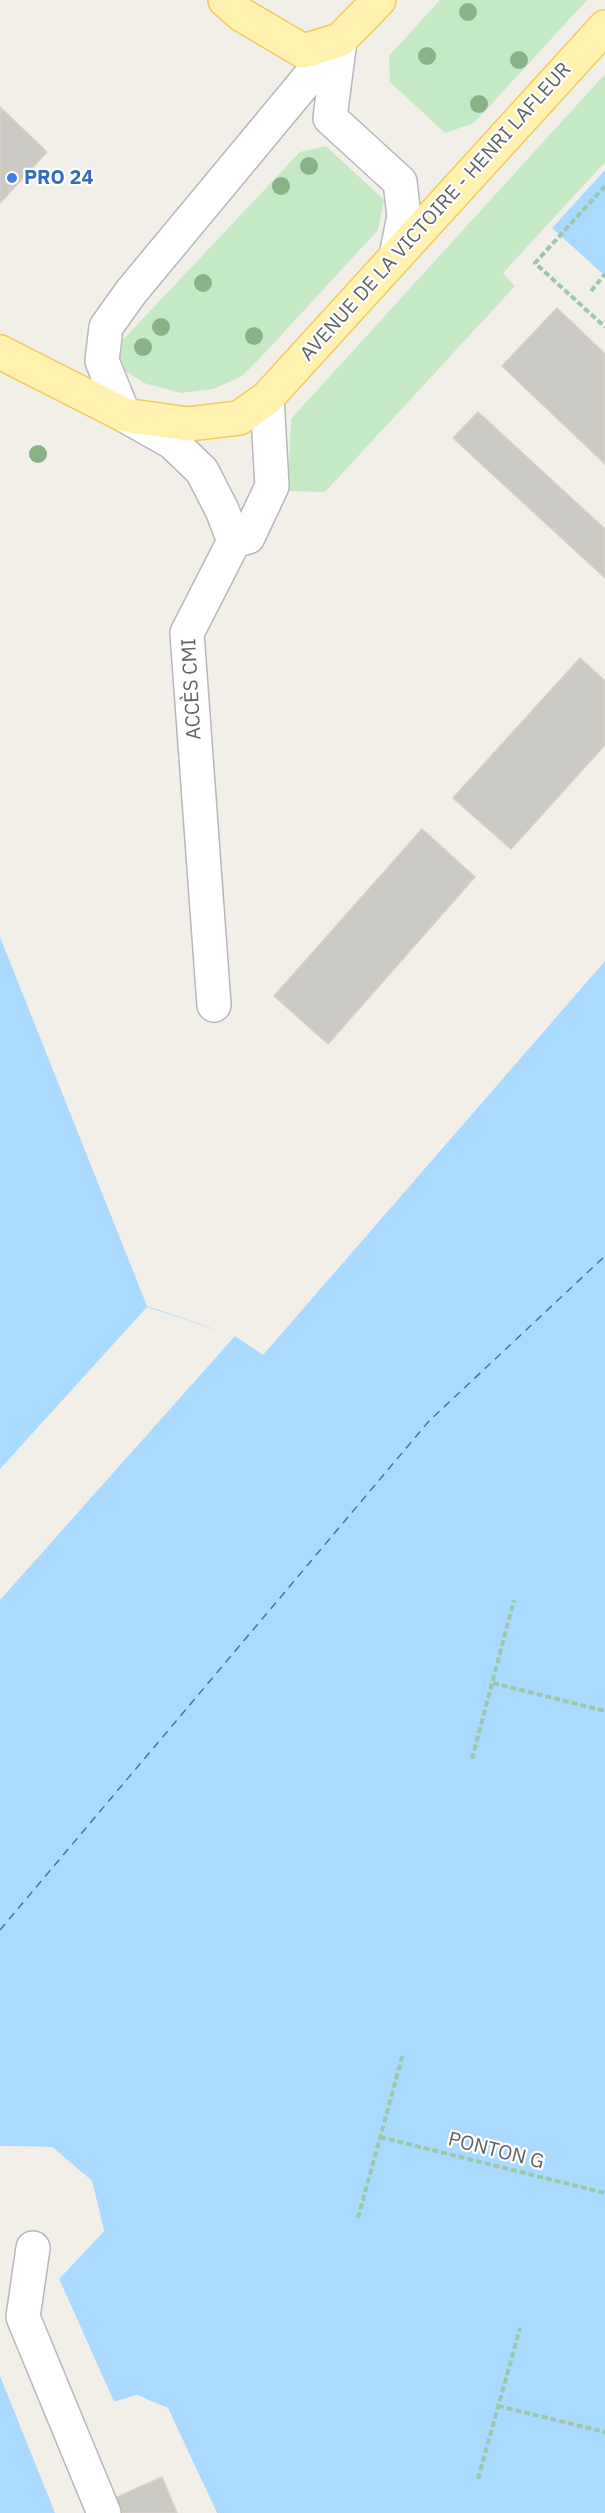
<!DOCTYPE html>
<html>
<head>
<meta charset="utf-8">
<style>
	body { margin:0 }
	canvas { display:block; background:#f1efe8 }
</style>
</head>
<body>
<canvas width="605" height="2513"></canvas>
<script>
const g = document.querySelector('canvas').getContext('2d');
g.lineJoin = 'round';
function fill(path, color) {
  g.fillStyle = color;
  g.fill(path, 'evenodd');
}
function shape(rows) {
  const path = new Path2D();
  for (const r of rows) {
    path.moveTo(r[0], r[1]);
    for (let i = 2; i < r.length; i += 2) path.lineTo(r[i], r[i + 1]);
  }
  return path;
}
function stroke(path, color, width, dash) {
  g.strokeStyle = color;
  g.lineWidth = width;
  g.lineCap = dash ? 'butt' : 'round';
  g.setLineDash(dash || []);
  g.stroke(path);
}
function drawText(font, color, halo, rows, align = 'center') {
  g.font = font + ' "IBM Plex Sans",sans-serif';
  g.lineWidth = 4.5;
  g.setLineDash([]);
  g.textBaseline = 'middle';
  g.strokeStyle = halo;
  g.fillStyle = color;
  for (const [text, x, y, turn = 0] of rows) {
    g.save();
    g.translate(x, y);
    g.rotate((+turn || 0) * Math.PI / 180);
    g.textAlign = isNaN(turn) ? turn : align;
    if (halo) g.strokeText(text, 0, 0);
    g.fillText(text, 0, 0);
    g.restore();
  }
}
fill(shape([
	[440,0,587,0,474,123,445,133,390,82,389,56],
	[605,74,605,162,503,273,515,286,325,492,288,491,291,419],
	[326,146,384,200,378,230,261,357,242,376,213,389,181,393,144,383,119,367,119,344,300,152]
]), '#c5e8c5');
fill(shape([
	[605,170,605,276,552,228],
	[0,937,147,1306,235,1336,263,1355,605,961,605,2513,217,2513,168,2409,137,2395,114,2402,59,2279,104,2231,92,2181,52,2147,0,2146],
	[0,2376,55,2513,0,2513]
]), '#aadaff');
fill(shape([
	[147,1307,235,1336,0,1600,0,1469],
	[0,2146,52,2147,92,2181,104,2231,59,2279,114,2402,137,2395,168,2408,217,2513,214,2513,166,2411,136,2398,115,2405,112,2404,56,2280,101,2230,89,2183,51,2150,0,2149]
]), '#f1efe8');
stroke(shape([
	[0,1930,429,1421,605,1256]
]), '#4174aa', 1.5, [8, 6]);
const building = shape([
	[0,107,47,152,0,203,0,107],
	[557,308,605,354,605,464,502,366,557,308],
	[478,412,605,529,605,578,453,438,478,412],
	[580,658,605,681,605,745,511,849,453,798,580,658],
	[422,829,475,877,328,1044,274,996,422,829],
	[162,2477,177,2513,119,2513,113,2499,162,2477]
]);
fill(building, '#cccac5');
stroke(building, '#d6d1c6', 1.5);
const minor = shape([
	[340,40,330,118,400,182,404,216,396,256],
	[234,541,222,510,202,471,172,442,124,415,102,361,106,327,131,292,340,40],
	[214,1005,187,633,234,541,248,537,272,486,267,398],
	[33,2248,23,2317,104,2513]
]);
const major = shape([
	[225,0,242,15,303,51,340,40,379,0],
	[0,352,124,415,188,424,239,418,267,398,605,27]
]);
stroke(minor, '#b5b8bc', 36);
stroke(major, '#f2c960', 36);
stroke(shape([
	[605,186,535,263,605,327],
	[591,291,605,274],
	[493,1683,605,1711],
	[472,1759,514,1600],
	[380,2137,605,2193],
	[358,2218,403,2054],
	[498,2406,605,2432],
	[478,2479,520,2328]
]), '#9cc7a9', 4, [6, 3]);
stroke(minor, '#fff', 33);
stroke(major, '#fff2af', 33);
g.fillStyle = '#89b387';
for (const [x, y] of [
	[468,12],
	[427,56],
	[519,60],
	[479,104],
	[309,166],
	[281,186],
	[203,283],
	[161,327],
	[254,336],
	[143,347],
	[38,454]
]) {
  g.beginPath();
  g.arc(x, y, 9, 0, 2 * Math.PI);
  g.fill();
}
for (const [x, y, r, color] of [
	[12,178,6,"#3f7fe0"]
]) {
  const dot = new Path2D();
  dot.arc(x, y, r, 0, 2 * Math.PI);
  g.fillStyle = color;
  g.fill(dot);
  stroke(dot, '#fff', 2);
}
drawText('bold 20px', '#366cbe', '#fff', [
	["PRO 24",24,178]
], 'left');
drawText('20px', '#5f6368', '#fff', [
	["AVENUE DE LA VICTOIRE - HENRI LAFLEUR",436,212,-48],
	["ACCÈS CMI",192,689,-93],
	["PONTON G",496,2151,14]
]);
</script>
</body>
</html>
